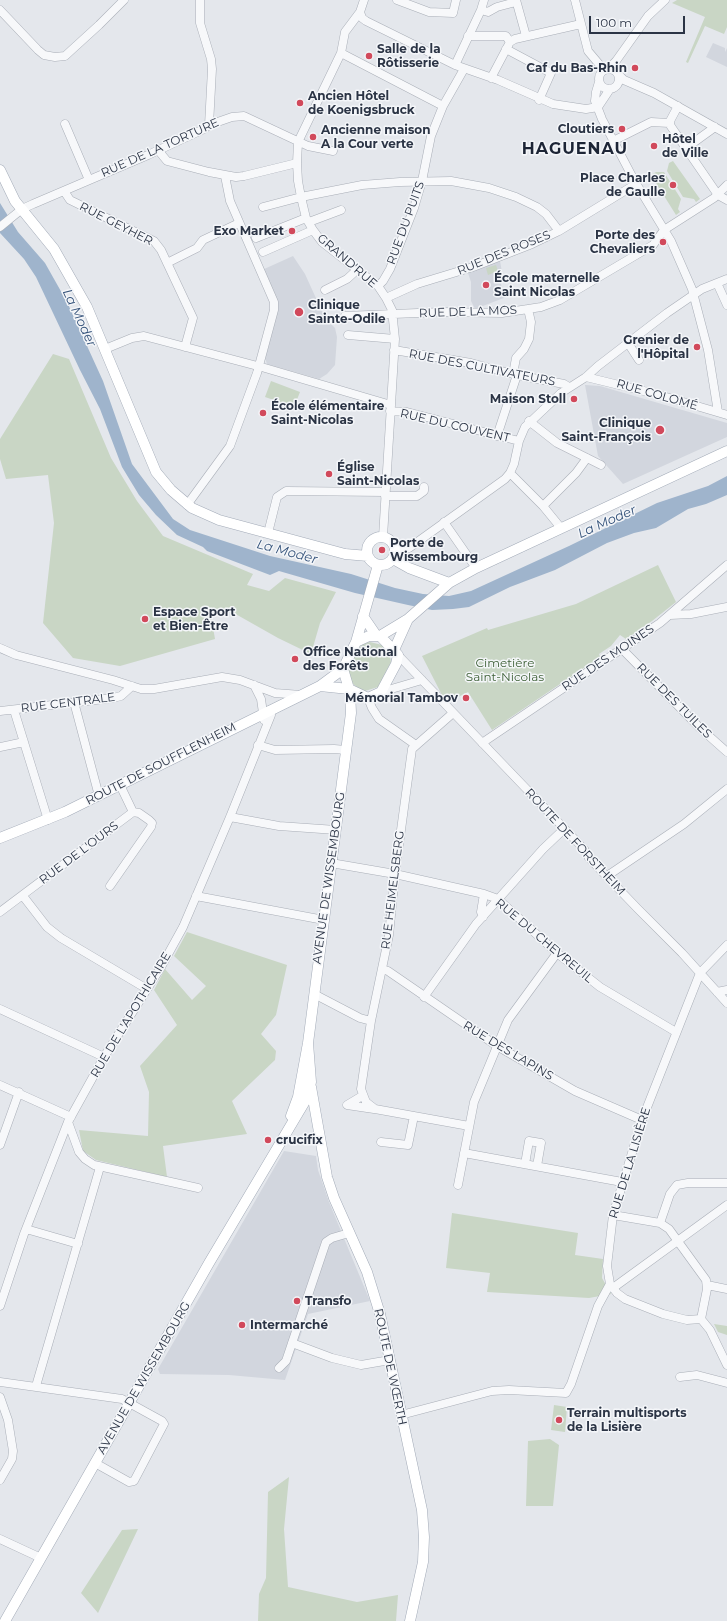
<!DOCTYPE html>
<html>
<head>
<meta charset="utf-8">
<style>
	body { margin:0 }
	#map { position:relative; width:727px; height:1621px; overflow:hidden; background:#e4e7ec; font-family:Montserrat,sans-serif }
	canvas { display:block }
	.scale { position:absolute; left:589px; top:16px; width:96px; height:18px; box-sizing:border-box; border:2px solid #2b3445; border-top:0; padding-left:5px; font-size:12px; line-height:14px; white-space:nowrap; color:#2b3445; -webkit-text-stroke:3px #f4f6f9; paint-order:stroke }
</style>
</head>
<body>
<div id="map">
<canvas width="727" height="1621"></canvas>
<div class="scale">100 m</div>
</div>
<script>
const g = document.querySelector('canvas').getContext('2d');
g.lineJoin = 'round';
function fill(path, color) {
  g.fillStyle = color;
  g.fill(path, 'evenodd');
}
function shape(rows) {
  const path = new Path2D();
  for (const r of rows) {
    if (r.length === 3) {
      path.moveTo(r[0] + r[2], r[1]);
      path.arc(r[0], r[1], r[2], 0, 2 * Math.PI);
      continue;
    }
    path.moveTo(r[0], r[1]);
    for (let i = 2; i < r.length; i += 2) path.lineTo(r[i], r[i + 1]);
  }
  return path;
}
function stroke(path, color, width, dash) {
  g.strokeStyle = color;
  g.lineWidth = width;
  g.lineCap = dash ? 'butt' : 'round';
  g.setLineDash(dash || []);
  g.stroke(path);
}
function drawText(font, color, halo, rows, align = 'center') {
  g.font = font + ' Montserrat,sans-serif';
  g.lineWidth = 3;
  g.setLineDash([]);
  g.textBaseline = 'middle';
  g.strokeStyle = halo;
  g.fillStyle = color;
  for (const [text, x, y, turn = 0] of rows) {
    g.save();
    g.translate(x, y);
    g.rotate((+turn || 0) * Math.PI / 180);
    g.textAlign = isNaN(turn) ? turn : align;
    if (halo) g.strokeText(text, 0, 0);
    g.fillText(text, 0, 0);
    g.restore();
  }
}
fill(shape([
	[713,43,725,48,725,52,727,48,727,67,706,57],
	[293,256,305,274,325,318,335,328,337,337,335,365,327,374,319,379,267,364,265,358,277,306,262,270],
	[500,261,502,272,499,274,503,279,501,285,503,289,505,288,509,296,475,309,471,301,471,282,468,273],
	[585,385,600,386,727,423,727,437,623,484,598,456],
	[284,1151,316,1156,318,1170,329,1202,370,1301,308,1314,285,1380,229,1375,160,1374,158,1369]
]), '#d2d6de');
fill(shape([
	[677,0,727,0,727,27,724,34,705,26,688,63,686,62,705,17,672,3],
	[673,161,700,199,696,202,694,199,683,197,667,171,669,163],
	[656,172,664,172,681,199,678,209,680,212,676,215,651,175],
	[496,265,498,271,488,275,486,268],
	[53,354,69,359,111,458,137,501,163,536,253,574,247,585,269,591,285,578,336,592,320,623,311,654,278,638,232,612,211,616,215,639,120,666,73,658,43,623,54,523,48,475,6,479,0,459,0,439],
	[271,381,300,392,294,407,265,397],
	[658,565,676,602,652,621,626,639,620,635,611,646,599,654,600,657,492,730,468,692,448,702,443,697,422,656,487,628,488,630,576,604],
	[370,642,382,645,389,652,391,662,378,687,365,691,358,688,352,683,348,671,358,649,363,644],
	[187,932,287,965,276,1015,261,1034,276,1051,275,1060,232,1101,247,1134,163,1146,167,1177,96,1160,83,1151,79,1130,148,1136,149,1092,140,1066,177,1025,154,990,165,969,192,1000,206,986,174,956],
	[452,1213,578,1233,575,1255,603,1259,602,1278,611,1294,589,1298,487,1292,490,1273,446,1268],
	[714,1324,727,1326,727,1335,718,1332],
	[554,1405,567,1407,565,1432,551,1430],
	[550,1439,559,1445,553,1506,526,1506,528,1441],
	[289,1477,284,1529,288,1587,357,1602,398,1595,396,1621,258,1621,259,1594,266,1578,268,1492],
	[138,1529,98,1613,81,1593,122,1530]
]), '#c9d6c5');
fill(shape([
	[0,203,18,232,45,263,67,302,103,381,132,464,173,519,190,530,270,556,351,574,395,588,423,594,449,596,471,591,569,546,657,503,708,486,727,476,727,495,706,504,688,509,656,528,634,533,607,543,555,570,510,587,469,607,453,609,432,610,408,605,355,593,279,571,270,575,207,551,203,547,177,535,156,515,139,495,122,467,100,409,80,370,36,277,24,259,0,233]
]), '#9fb4cc');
const minor = shape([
	[200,0,200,23,211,59,212,69,209,125],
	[364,0,360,12,345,32,341,53,298,142,297,163,298,181,301,197,306,218,313,230,322,242,378,286,386,298,392,310,395,339,383,537],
	[397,0,429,12,453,13,456,0],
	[516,0,526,36],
	[575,0,588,51,604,70],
	[0,10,38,50,44,55,55,57,65,56,99,25,124,0],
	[481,10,488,12,497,7,516,2],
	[360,12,362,18,366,21,455,65,498,80,553,104,586,109,598,107,610,89],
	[468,36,506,36,510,42],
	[506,49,551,73,539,100],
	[341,53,443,106],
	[456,63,481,10,484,0],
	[609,79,10],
	[608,69,616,61,648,16,665,0],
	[618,74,624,80,654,93,727,134],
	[491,78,510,42,515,39,581,24],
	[599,82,596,92,595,101,602,119,634,180,671,241,692,289,708,350,718,412],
	[678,106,670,121,670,125,718,195,727,200],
	[65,124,89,180],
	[613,141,651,122,669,123],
	[686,148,715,127],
	[158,150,167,161,209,172,236,177,244,176,297,163],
	[64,191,70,200,154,241,161,250,193,318,185,347],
	[263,207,301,197,362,185,400,182,451,181,489,188,516,197,537,207,546,214,559,231],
	[309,222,341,210],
	[0,227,22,209,33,204,148,155,204,129,209,125,232,117,244,116,308,146,333,151],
	[256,238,306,218],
	[263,252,313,230],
	[167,263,197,248,203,240,239,223],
	[717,283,727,305],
	[378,286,383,281,390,269,414,208,422,181,431,136,443,106,464,69],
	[325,290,347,279,358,269],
	[386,298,417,284,473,267,532,244,559,231,636,184],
	[345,316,442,312,502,313,541,307,560,300,653,245,664,230,714,198,727,185],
	[348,335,395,339],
	[628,343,639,360],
	[105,349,132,338,144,336,265,368,391,405],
	[394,350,471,363,517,375,564,384,569,387],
	[513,374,516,358,524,349,529,339,531,322,528,309],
	[586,377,656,394,727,415],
	[390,411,407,412,519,441],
	[529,421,557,443,601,465],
	[497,436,517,375],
	[510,473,543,506,561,528],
	[385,496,417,496,424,491,424,487],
	[187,505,230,446,257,373,274,310,274,302,230,201,225,176],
	[543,506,576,473,587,458],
	[444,522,476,568],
	[268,533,277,497,286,491,385,492],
	[395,550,409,548,505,479,510,473,514,464,519,441,525,427,561,393,586,377,598,366,667,313,702,289,727,279],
	[670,615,691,614,727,607],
	[0,648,16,655,113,680,141,689,154,689,222,677,240,680,275,693,301,695],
	[622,649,700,728,727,752],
	[398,655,584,849,589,858,637,908,682,953,727,1003],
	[254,685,261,699,264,720],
	[381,692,422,680],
	[368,698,372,708,379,719,413,743,414,747],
	[74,702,99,796],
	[14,710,48,820],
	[0,711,113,698,121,696,132,686],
	[482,743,660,623,727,565],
	[258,745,275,750,334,749,346,750],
	[0,747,24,742],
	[230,817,279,826,336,830],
	[331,863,395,874,484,894,498,899,557,953,600,987,676,1032],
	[607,876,684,824,727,789],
	[110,886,151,827,152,823,149,820,139,813,133,812],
	[23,896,47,927,61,938,147,989],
	[196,896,324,920],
	[0,912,133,812,120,785],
	[483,917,481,912,484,894],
	[382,969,388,971,497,1046,575,1091,642,1120],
	[717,992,727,990],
	[314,994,360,1018,371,1021,389,935,395,874,412,749,453,713],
	[424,997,476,924,543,849,563,830],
	[0,1009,104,1057],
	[371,1021,361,1089,366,1102,375,1109,469,1126],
	[0,1085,71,1117],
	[362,1096,347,1105,374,1109],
	[68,1122,79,1152,85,1159,94,1165,198,1188],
	[381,1142,408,1145,414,1116],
	[0,1145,19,1092],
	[464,1153,622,1182],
	[525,1164,529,1141,541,1143,537,1166],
	[458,1185,474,1102,508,1020,557,953],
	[613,1215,660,1223,669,1229,706,1280,707,1289,701,1319,710,1330,727,1365],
	[660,1223,670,1194,677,1185,688,1183,727,1183],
	[26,1229,78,1244],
	[707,1285,727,1289],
	[613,1288,727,1205],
	[0,1306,24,1234,68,1122,104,1057,161,967,183,927,230,817,271,715,270,710],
	[701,1319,687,1320,663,1314,625,1299,617,1293,610,1284,607,1266,613,1215,642,1120,700,973,727,945],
	[292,1343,332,1358,361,1365,390,1360],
	[279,1368,286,1361,326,1242,332,1238,349,1233],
	[680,1377,697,1375,727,1383],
	[0,1382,122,1399,162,1421,164,1424,134,1481,129,1482,95,1463],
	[36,1386,100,1167],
	[0,1397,8,1420,13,1451,12,1459,0,1480],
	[401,1415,492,1391,509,1390,566,1393,571,1384,598,1306,610,1284],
	[0,1539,41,1558]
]);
const major = shape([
	[0,170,15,201,54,249,87,307,156,472,171,490,192,508,219,520,345,554,368,556],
	[381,551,14],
	[393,559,409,568,449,583],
	[363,616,376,635],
	[380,636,408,619],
	[356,642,369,636,380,636,398,655,396,664,381,692,368,698,349,689,343,669,356,642,378,565],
	[394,650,408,619,449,583,476,568,727,451],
	[320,686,349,689],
	[0,838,65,812,320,686,343,669],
	[311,1087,327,1177,334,1198,367,1272,380,1314,422,1510,424,1537,423,1562,410,1621],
	[291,1116,298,1097,308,1043,351,713,350,691],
	[5,1621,209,1263,307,1098,311,1082,308,1043]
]);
stroke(minor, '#a9aeb7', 9);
stroke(major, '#a3abb8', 11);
stroke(minor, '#f7f8fa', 8);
stroke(major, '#fff', 10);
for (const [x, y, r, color] of [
	[369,56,4,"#d1495b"],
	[635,68,4,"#d1495b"],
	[300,103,4,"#d1495b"],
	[622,129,4,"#d1495b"],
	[313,137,4,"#d1495b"],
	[654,146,4,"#d1495b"],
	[673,185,4,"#d1495b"],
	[292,231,4,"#d1495b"],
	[663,242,4,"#d1495b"],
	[486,285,4,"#d1495b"],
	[299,312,5,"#d1495b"],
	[697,347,4,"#d1495b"],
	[574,399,4,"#d1495b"],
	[263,413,4,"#d1495b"],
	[660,430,5,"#d1495b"],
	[329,474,4,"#d1495b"],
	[382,550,4,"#d1495b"],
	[145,619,4,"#d1495b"],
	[295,659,4,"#d1495b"],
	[466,698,4,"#d1495b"],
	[268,1140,4,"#d1495b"],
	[297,1301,4,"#d1495b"],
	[242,1325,4,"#d1495b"],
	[559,1420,4,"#d1495b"]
]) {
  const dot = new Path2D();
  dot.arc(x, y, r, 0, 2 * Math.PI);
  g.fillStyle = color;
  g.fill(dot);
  stroke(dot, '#f4f6f9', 1.5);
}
drawText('bold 12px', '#2b3445', '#f4f6f9', [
	["Salle de la",377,49],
	["Rôtisserie",377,63],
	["Caf du Bas-Rhin",627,68,"right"],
	["Ancien Hôtel",308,96],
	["de Koenigsbruck",308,110],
	["Cloutiers",614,129,"right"],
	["Ancienne maison",321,130],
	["A la Cour verte",321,144],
	["Hôtel",662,139],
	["de Ville",662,153],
	["Place Charles",665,178,"right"],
	["de Gaulle",665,192,"right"],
	["Exo Market",284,231,"right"],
	["Porte des",655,235,"right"],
	["Chevaliers",655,249,"right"],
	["École maternelle",494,278],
	["Saint Nicolas",494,292],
	["Clinique",308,305],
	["Sainte-Odile",308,319],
	["Grenier de",689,340,"right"],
	["l'Hôpital",689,354,"right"],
	["Maison Stoll",566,399,"right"],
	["École élémentaire",271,406],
	["Saint-Nicolas",271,420],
	["Clinique",651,423,"right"],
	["Saint-François",651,437,"right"],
	["Église",337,467],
	["Saint-Nicolas",337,481],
	["Porte de",390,543],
	["Wissembourg",390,557],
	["Espace Sport",153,612],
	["et Bien-Être",153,626],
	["Office National",303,652],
	["des Forêts",303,666],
	["Mémorial Tambov",458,698,"right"],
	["crucifix",276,1140],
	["Transfo",305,1301],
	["Intermarché",250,1325],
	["Terrain multisports",567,1413],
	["de la Lisière",567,1427]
], 'left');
drawText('12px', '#2b3445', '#f4f6f9', [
	["RUE DE LA TORTURE",160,148,-24],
	["RUE DU PUITS",406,223,-70],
	["RUE GEYHER",116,224,27],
	["RUE DES ROSES",504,253,-22],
	["GRAND'RUE",347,261,41],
	["RUE DE LA MOS",468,312,-2],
	["RUE DES CULTIVATEURS",482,368,11],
	["RUE COLOMÉ",657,395,16],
	["RUE DU COUVENT",455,426,13],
	["RUE DES MOINES",608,658,-34],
	["RUE DES TUILES",674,701,45],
	["RUE CENTRALE",68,703,-7],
	["ROUTE DE SOUFFLENHEIM",161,764,-27],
	["ROUTE DE FORSTHEIM",575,842,47],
	["RUE DE L'OURS",79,853,-37],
	["AVENUE DE WISSEMBOURG",329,878,-82],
	["RUE HEIMELSBERG",393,890,-83],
	["RUE DU CHEVREUIL",544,941,40],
	["RUE DE L'APOTHICAIRE",131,1015,-59],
	["RUE DES LAPINS",508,1051,31],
	["RUE DE LA LISIÈRE",630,1163,-73],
	["ROUTE DE WŒRTH",390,1367,78],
	["AVENUE DE WISSEMBOURG",144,1378,-60]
]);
drawText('12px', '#3f6138', '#f4f6f9', [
	["Cimetière",505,663],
	["Saint-Nicolas",505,677]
]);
drawText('italic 13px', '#34527a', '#f4f6f9', [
	["La Moder",79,318,65],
	["La Moder",607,522,-24],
	["La Moder",287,552,15]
]);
g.letterSpacing = '1px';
drawText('bold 16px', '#1d2536', '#f4f6f9', [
	["HAGUENAU",575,149]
]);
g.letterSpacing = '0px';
</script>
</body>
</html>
